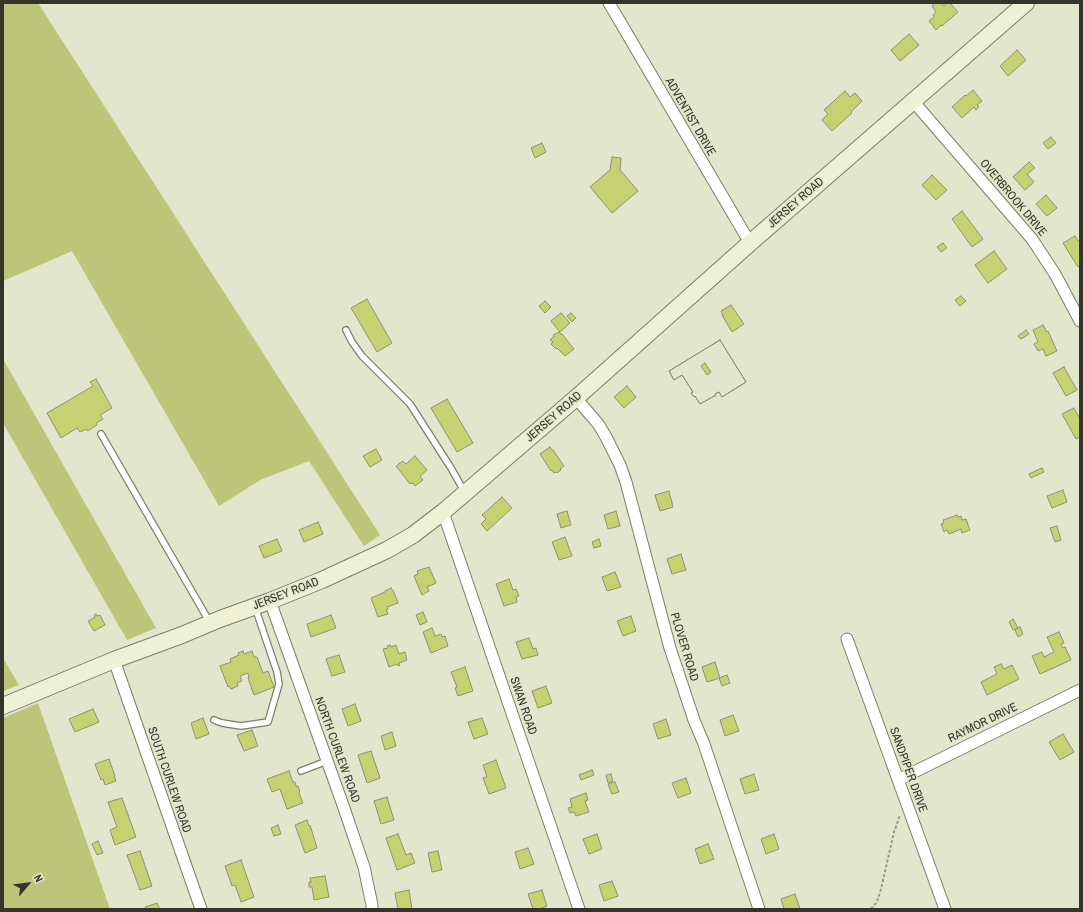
<!DOCTYPE html>
<html>
<head>
<meta charset="utf-8">
<style>
	body { margin:0 }
	#map { position:relative; width:1083px; height:912px; overflow:hidden; background:#e2e6cc; font-family:"Archivo Narrow",sans-serif }
	canvas { display:block }
	.frame { position:absolute; inset:0; border:4px solid #33352a; pointer-events:none }
	.north { position:absolute; left:8px; top:864px; width:40px; height:40px; -webkit-text-stroke:3px #e2e6cc; paint-order:stroke; rotate:62deg; font-size:11px; font-weight:700; line-height:16px; text-align:center; color:#33352a }
	.north::after { content:''; display:block; margin:auto; width:14px; height:18px; background:#33352a; clip-path:polygon(50% 0,100% 100%,50% 72%,0 100%) }
</style>
</head>
<body>
<div id="map">
<canvas width="1083" height="912"></canvas>
<div class="frame"></div>
<div class="north">N</div>
</div>
<script>
const g = document.querySelector('canvas').getContext('2d');
g.lineJoin = 'round';
function fill(path, color) {
  g.fillStyle = color;
  g.fill(path, 'evenodd');
}
function shape(rows) {
  const path = new Path2D();
  for (const r of rows) {
    path.moveTo(r[0], r[1]);
    for (let i = 2; i < r.length; i += 2) path.lineTo(r[i], r[i + 1]);
  }
  return path;
}
function stroke(path, color, width, dash) {
  g.strokeStyle = color;
  g.lineWidth = width;
  g.lineCap = dash ? 'butt' : 'round';
  g.setLineDash(dash || []);
  g.stroke(path);
}
function drawText(font, color, halo, rows, align = 'center') {
  g.font = font + ' "Archivo Narrow",sans-serif';
  g.lineWidth = 3;
  g.setLineDash([]);
  g.textBaseline = 'middle';
  g.strokeStyle = halo;
  g.fillStyle = color;
  for (const [text, x, y, turn = 0] of rows) {
    g.save();
    g.translate(x, y);
    g.rotate((+turn || 0) * Math.PI / 180);
    g.textAlign = isNaN(turn) ? turn : align;
    if (halo) g.strokeText(text, 0, 0);
    g.fillText(text, 0, 0);
    g.restore();
  }
}
fill(shape([
	[3,3,38,3,380,535,364,546,309,461,260,480,219,506,72,251,3,281],
	[3,359,156,628,127,640,3,423],
	[3,658,19,685,3,691],
	[38,703,110,909,3,909,3,718]
]), '#bcc578');
const building = shape([
	[935,3,941,3,944,6,947,3,950,3,958,12,942,26,941,25,936,30,929,21,934,17,933,15,936,12,932,6,935,3],
	[909,34,919,45,900,61,891,50,909,34],
	[1017,50,1026,60,1008,76,1000,66,1017,50],
	[973,90,982,101,977,105,979,107,976,110,974,107,962,118,952,107,965,95,966,96,973,90],
	[845,91,850,97,855,93,862,101,851,112,852,113,832,131,822,120,828,114,824,110,845,91],
	[1051,137,1056,143,1048,149,1043,143,1051,137],
	[542,143,546,152,535,158,531,148,542,143],
	[612,157,621,158,620,170,638,191,612,213,590,187,610,170,612,157],
	[1029,162,1035,168,1027,174,1034,182,1025,190,1013,177,1029,162],
	[932,175,947,190,936,200,922,185,932,175],
	[1046,195,1057,208,1047,216,1036,204,1046,195],
	[962,211,983,239,972,247,952,219,962,211],
	[1075,236,1078,241,1080,240,1080,266,1078,267,1063,243,1075,236],
	[943,243,947,248,941,252,937,247,943,243],
	[994,251,1007,269,988,283,975,265,994,251],
	[961,296,966,301,960,306,955,300,961,296],
	[367,299,392,343,377,352,351,308,367,299],
	[545,301,551,307,545,313,539,306,545,301],
	[731,305,733,308,744,324,732,332,722,315,723,315,721,311,731,305],
	[561,313,570,323,560,332,551,321,561,313],
	[571,313,576,318,572,322,567,316,571,313],
	[1043,325,1047,332,1048,331,1057,351,1046,356,1043,349,1038,351,1034,344,1038,342,1033,330,1043,325],
	[1026,330,1029,334,1021,339,1018,336,1026,330],
	[559,332,561,334,562,334,574,349,565,356,557,348,556,349,551,344,553,342,550,340,554,336,553,335,559,332],
	[720,340,746,382,722,397,719,392,715,394,716,395,700,404,695,396,694,397,691,393,693,392,682,375,674,380,669,371,720,340],
	[705,363,711,372,707,375,701,366,705,363],
	[720,340,746,382,722,397,719,392,715,394,716,395,700,404,695,396,694,397,691,393,693,392,682,375,674,380,669,371,720,340],
	[1064,367,1077,390,1066,396,1053,373,1064,367],
	[96,379,112,408,100,415,103,419,96,423,97,425,88,431,87,429,80,432,77,428,61,438,47,413,93,386,90,382,96,379],
	[627,386,636,397,624,408,614,397,627,386],
	[447,399,473,443,457,452,431,408,447,399],
	[1074,408,1080,419,1080,437,1076,439,1062,414,1074,408],
	[550,447,552,450,553,450,564,466,560,469,561,470,557,473,556,472,554,473,552,470,551,471,540,454,550,447],
	[376,449,382,460,370,467,363,456,376,449],
	[415,456,427,470,420,476,423,480,415,486,412,483,410,484,396,466,403,461,406,464,415,456],
	[1042,468,1044,472,1031,478,1029,474,1042,468],
	[1063,490,1067,502,1052,508,1047,496,1063,490],
	[669,491,673,507,660,511,655,495,669,491],
	[502,497,512,508,487,531,481,524,486,519,482,515,502,497],
	[567,511,571,525,561,528,557,514,567,511],
	[616,511,620,526,608,529,604,515,616,511],
	[957,515,958,517,961,516,962,520,966,519,970,530,962,533,961,529,949,534,947,530,944,532,941,524,944,523,943,520,957,515],
	[318,522,323,534,304,542,299,530,318,522],
	[1057,526,1061,540,1055,542,1050,528,1057,526],
	[565,537,572,556,559,560,552,542,565,537],
	[277,539,282,551,264,558,259,546,277,539],
	[599,539,601,546,594,548,592,542,599,539],
	[681,554,686,570,672,574,667,559,681,554],
	[429,567,436,583,427,587,429,591,422,595,414,576,418,574,417,571,429,567],
	[615,572,621,587,607,591,602,577,615,572],
	[509,579,513,590,516,589,519,596,516,597,517,602,504,606,496,584,509,579],
	[391,588,392,590,393,590,398,603,387,607,388,609,386,610,388,614,378,617,371,598,385,592,385,591,391,588],
	[423,612,427,622,420,625,416,615,423,612],
	[96,614,97,616,100,615,105,625,94,631,88,621,95,617,94,615,96,614],
	[331,615,336,628,311,637,307,624,331,615],
	[631,616,636,631,623,636,617,621,631,616],
	[1013,619,1018,628,1013,630,1009,622,1013,619],
	[1020,627,1023,634,1018,637,1015,630,1020,627],
	[432,628,435,636,441,634,442,637,445,636,448,646,431,653,423,632,432,628],
	[1059,632,1064,643,1061,644,1063,648,1065,647,1071,660,1040,674,1032,656,1042,652,1044,657,1054,652,1047,637,1059,632],
	[529,638,533,649,536,648,538,655,522,659,516,642,529,638],
	[390,645,391,647,396,645,399,654,405,652,407,660,399,663,400,665,398,666,397,664,389,667,383,649,388,648,387,646,390,645],
	[243,651,244,654,252,651,254,657,257,657,263,673,268,671,274,687,254,695,248,678,249,678,248,673,240,676,242,681,237,683,238,686,231,689,229,686,228,687,220,666,231,662,230,659,239,655,238,653,243,651],
	[339,655,345,672,332,676,326,659,339,655],
	[715,662,720,678,707,682,702,667,715,662],
	[1001,664,1004,669,1012,665,1019,679,987,695,981,682,997,674,994,667,1001,664],
	[465,667,473,691,458,696,455,688,457,687,451,672,465,667],
	[727,675,730,683,722,686,719,678,727,675],
	[546,686,552,703,538,708,532,691,546,686],
	[355,704,361,721,348,726,342,709,355,704],
	[93,709,99,722,75,732,69,719,93,709],
	[733,715,739,731,725,736,720,720,733,715],
	[203,718,209,734,196,739,191,723,203,718],
	[482,718,488,734,474,739,468,722,482,718],
	[666,719,671,735,658,739,653,724,666,719],
	[252,730,258,746,244,751,237,735,252,730],
	[392,732,396,746,385,750,381,736,392,732],
	[1063,734,1074,752,1060,760,1049,742,1063,734],
	[371,751,380,778,367,783,358,755,371,751],
	[109,759,115,776,114,776,116,781,105,785,103,779,101,780,95,764,109,759],
	[496,760,506,788,489,794,483,778,487,777,483,765,496,760],
	[592,770,594,775,581,780,579,775,592,770],
	[289,771,293,782,295,782,296,786,298,786,300,792,299,793,303,803,287,809,280,789,272,792,267,779,289,771],
	[611,774,613,781,608,783,606,775,611,774],
	[754,774,759,790,745,794,740,779,754,774],
	[686,778,691,793,678,798,672,783,686,778],
	[615,782,619,792,612,794,608,784,615,782],
	[586,793,588,800,585,801,589,812,576,816,574,812,570,813,568,808,572,807,570,799,586,793],
	[387,797,394,820,381,824,374,801,387,797],
	[122,798,136,837,115,845,110,830,117,827,108,802,122,798],
	[307,820,309,826,310,825,317,848,305,853,295,825,307,820],
	[278,825,281,834,274,836,271,828,278,825],
	[398,834,406,855,411,853,415,863,397,870,386,838,398,834],
	[597,834,602,849,589,854,583,839,597,834],
	[774,834,779,849,766,854,761,839,774,834],
	[98,841,103,853,97,855,92,844,98,841],
	[708,844,714,859,700,864,695,849,708,844],
	[528,848,534,864,520,869,515,852,528,848],
	[140,851,152,886,140,890,127,855,140,851],
	[438,851,442,870,432,872,428,853,438,851],
	[241,860,254,897,241,902,235,885,232,886,225,866,241,860],
	[325,876,329,897,314,900,312,887,309,887,309,882,311,882,310,878,325,876],
	[612,881,618,896,604,901,599,885,612,881],
	[409,890,412,909,398,909,395,893,409,890],
	[542,890,547,906,540,909,533,909,528,894,542,890],
	[795,894,800,909,784,909,781,899,795,894],
	[157,903,160,909,146,909,145,907,157,903]
]);
fill(building, '#c6d172');
stroke(building, '#8d9178', 1);
const lane = shape([
	[346,330,352,342,362,356,410,404,451,468,464,491],
	[101,434,209,621],
	[214,720,222,723,241,726,268,722,279,684,277,672,255,607],
	[301,771,327,761]
]);
const street = shape([
	[609,3,750,243],
	[913,101,1032,239,1055,274,1080,321],
	[576,398,599,425,606,437,620,465,626,482,670,648,694,720,704,744,759,909],
	[443,512,579,909],
	[270,601,344,808,364,867,372,905,372,909],
	[847,639,945,909],
	[114,660,201,909],
	[898,780,1080,690]
]);
const secondary = shape([
	[3,706,114,660,182,635,220,619,270,601,322,580,387,550,413,535,443,512,576,398,750,243,1026,3]
]);
stroke(lane, '#7b7f67', 8);
stroke(street, '#7b7f67', 13);
stroke(secondary, '#7b7f67', 18);
stroke(shape([
	[871,909,877,902,881,889,894,832,900,815]
]), '#979a86', 2, [3, 2]);
stroke(lane, '#fff', 5.5);
stroke(street, '#fff', 11);
stroke(secondary, '#eef1d5', 16);
drawText('12px', '#33352a', '#e2e6cc', [
	["ADVENTIST DRIVE",690,117,60],
	["OVERBROOK DRIVE",1013,198,50],
	["JERSEY ROAD",796,203,-41],
	["JERSEY ROAD",554,417,-41],
	["JERSEY ROAD",286,594,-21],
	["PLOVER ROAD",684,647,73],
	["SWAN ROAD",523,706,71],
	["RAYMOR DRIVE",983,723,-26],
	["NORTH CURLEW ROAD",337,750,70],
	["SANDPIPER DRIVE",908,770,70],
	["SOUTH CURLEW ROAD",169,780,71]
]);
</script>
</body>
</html>
